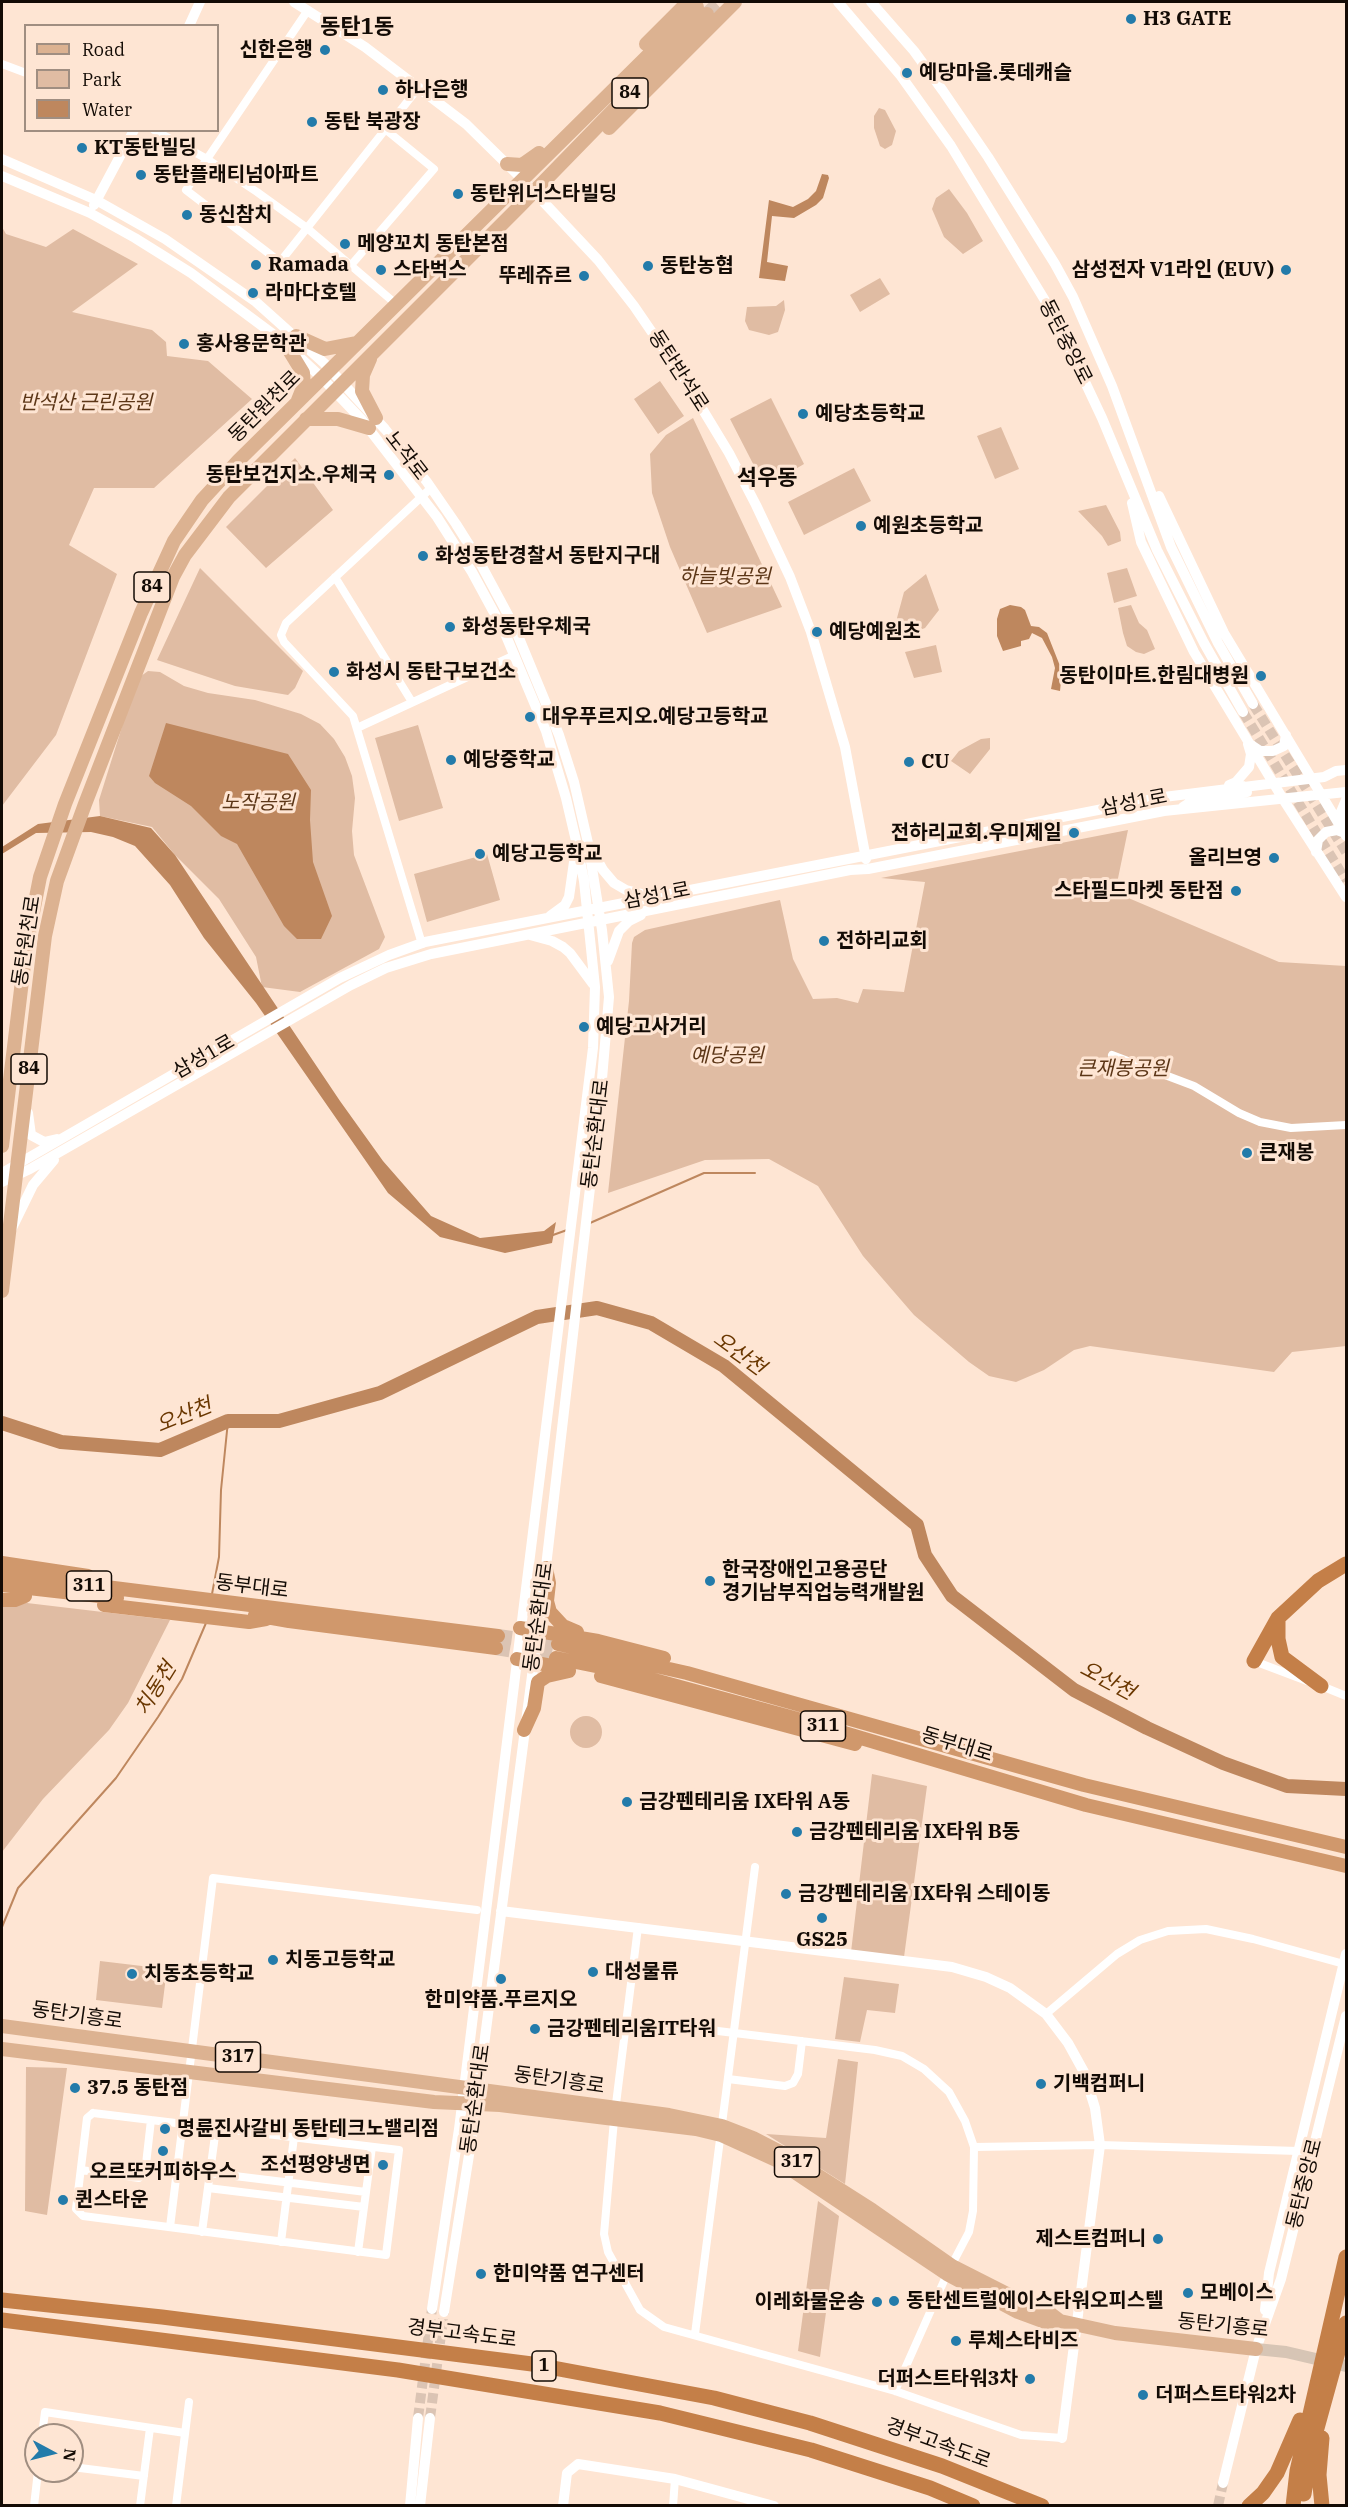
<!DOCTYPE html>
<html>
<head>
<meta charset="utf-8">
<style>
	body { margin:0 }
	#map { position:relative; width:1348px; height:2507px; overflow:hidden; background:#fee5d3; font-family:"IBM Plex Serif",serif }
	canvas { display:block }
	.frame { position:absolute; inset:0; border:3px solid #130b05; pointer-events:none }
	.legend { position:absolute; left:24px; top:24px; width:195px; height:108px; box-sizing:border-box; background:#fee5d3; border:2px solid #a08e81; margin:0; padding:8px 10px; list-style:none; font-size:18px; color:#130b05 }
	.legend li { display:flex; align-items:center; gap:12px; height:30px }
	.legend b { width:30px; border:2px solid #a08e81 }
	.north { position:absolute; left:24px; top:2423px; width:60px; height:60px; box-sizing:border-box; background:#fee5d3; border:2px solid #a08e81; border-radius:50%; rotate:97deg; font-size:16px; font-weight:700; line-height:24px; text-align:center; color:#130b05 }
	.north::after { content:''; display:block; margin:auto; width:21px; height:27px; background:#237baa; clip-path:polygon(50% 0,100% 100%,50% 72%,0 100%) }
</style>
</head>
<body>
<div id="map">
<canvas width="1348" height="2507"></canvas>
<div class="frame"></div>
<ul class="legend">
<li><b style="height:8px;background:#dcb291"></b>Road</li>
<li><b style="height:16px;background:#e0bca3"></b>Park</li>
<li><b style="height:16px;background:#be875e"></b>Water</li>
</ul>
<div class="north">N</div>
</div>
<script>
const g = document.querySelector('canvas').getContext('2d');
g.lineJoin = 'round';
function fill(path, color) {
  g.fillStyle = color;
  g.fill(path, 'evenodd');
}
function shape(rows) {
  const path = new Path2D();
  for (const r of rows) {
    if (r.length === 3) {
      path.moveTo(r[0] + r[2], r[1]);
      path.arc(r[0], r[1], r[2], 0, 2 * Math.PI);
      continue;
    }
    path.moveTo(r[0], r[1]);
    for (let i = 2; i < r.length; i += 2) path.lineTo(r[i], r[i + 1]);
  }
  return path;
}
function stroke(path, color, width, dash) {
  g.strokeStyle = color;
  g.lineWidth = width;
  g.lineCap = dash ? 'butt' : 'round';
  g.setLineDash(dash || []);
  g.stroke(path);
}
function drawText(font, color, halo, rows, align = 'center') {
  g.font = font + ' "IBM Plex Serif","Noto Sans KR",serif';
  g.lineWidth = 6;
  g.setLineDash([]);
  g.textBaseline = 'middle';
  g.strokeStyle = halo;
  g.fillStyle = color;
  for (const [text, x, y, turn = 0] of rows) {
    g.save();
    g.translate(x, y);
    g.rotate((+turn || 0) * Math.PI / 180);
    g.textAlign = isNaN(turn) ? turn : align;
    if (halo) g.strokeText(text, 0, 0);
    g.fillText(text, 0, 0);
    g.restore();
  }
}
fill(shape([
	[879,108,885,110,896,131,892,145,885,149,880,146,874,128,874,116],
	[949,189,967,213,983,241,963,254,944,237,932,209,936,198],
	[2,227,6,234,46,247,73,229,138,264,72,312,152,330,166,342,167,356,208,361,252,399,154,488,94,488,69,545,117,574,56,735,2,806],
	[880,278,890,294,860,312,850,295],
	[784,300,785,310,778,332,769,335,749,330,745,321,747,307,776,306],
	[660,381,684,416,658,434,634,399],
	[771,398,804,464,765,487,730,419],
	[693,418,782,607,707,633,670,547,652,493,650,454,666,435],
	[1001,427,1019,469,995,479,977,436],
	[295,458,333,510,266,568,226,527],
	[854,468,871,501,804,535,788,502],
	[1106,505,1120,532,1121,541,1108,546,1102,536,1078,511],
	[200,568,303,671,295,688,288,695,235,686,157,660],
	[1127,568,1137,596,1114,603,1107,573],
	[926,574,939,610,925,628,899,638,897,618,904,592],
	[1131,605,1139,623,1147,630,1155,649,1144,654,1136,652,1127,646,1123,633,1118,608],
	[936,645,942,672,914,678,905,652],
	[148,671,160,672,184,686,208,693,255,700,301,714,320,724,334,739,345,757,352,776,355,798,352,831,354,855,385,937,379,949,300,992,262,987,256,957,219,899,175,855,152,827,100,816,99,800,137,679],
	[418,725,443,808,399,821,375,738],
	[990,738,990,749,970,774,951,761,959,751,981,739],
	[1128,830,1116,888,1119,894,1279,962,1346,966,1346,1346,1292,1352,1274,1372,1090,1346,1074,1350,1044,1370,1016,1382,989,1376,969,1362,914,1315,863,1256,818,1186,769,1159,705,1160,608,1193,629,1001,632,943,634,937,645,930,780,900,793,959,813,999,837,998,858,1003,863,989,904,992,925,882,881,878],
	[487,854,500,900,427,922,414,874],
	[27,1603,170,1620,128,1703,109,1730,43,1799,2,1852,2,1605],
	[586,1732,16],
	[872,1774,927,1786,904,1957,851,1952],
	[100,1961,167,1969,162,2008,96,2000],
	[844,1977,899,1984,895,2013,867,2010,860,2042,835,2039],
	[838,2059,858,2062,845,2184,766,2134,826,2138],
	[26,2067,67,2068,47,2215,25,2211],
	[818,2201,839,2216,820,2357,798,2351]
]), '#e0bca3');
fill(shape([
	[822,174,828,175,829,178,823,198,816,205,794,218,772,216,767,262,788,266,785,281,759,278,769,200,793,207,808,199,816,191],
	[1010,605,1021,607,1025,610,1031,626,1039,627,1047,633,1062,671,1060,691,1051,689,1055,668,1052,657,1042,638,1032,633,1029,639,1021,641,1021,646,1003,651,997,636,997,619,1000,609],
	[166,723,288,754,311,790,310,820,313,862,332,916,321,939,297,939,284,926,237,844,221,836,191,806,155,783,149,776],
	[100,816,151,828,175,855,340,1101,383,1161,431,1216,480,1238,544,1231,556,1222,552,1243,505,1253,440,1237,388,1193,256,1003,204,938,170,885,135,846,113,837,91,832,36,833,2,854,2,847,38,824]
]), '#be875e');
stroke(shape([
	[590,1223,704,1173,755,1173],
	[553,1235,567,1230],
	[212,1594,219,1557,221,1490,228,1421],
	[2,1927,18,1888,116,1778,158,1717,182,1679,206,1623]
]), '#be875e', 2);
stroke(shape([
	[2,1423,61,1442,160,1450,228,1421,279,1421,380,1393,537,1317,597,1308,651,1323,724,1366,917,1525,925,1555,952,1596,1074,1690,1147,1728,1223,1763,1287,1786,1346,1789]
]), '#be875e', 14);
stroke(shape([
	[1253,704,1346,852],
	[1243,712,1346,881],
	[418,2418,432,2309],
	[430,2418,444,2312],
	[1218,2506,1223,2483]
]), '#dbc4b4', 10, [10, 5]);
stroke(shape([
	[707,14,720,2]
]), '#dbc4b4', 14, [14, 7]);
stroke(shape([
	[498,1636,558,1644],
	[496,1648,556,1658]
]), '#dbc4b4', 14, [14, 7]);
stroke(shape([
	[308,10,186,190,280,262,419,87],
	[2,64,26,73],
	[154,130,207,159,257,192,307,228,396,304],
	[352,264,434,169,385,129],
	[335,577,412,702],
	[357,728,515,655],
	[422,944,353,716,284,642,281,635,286,623,431,488],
	[1112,1055,1194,1086,1239,1113,1260,1122,1291,1128,1346,1125],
	[1254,1661,1307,1681],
	[1319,1685,1346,1696],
	[638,1927,614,2120,604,2234,608,2252,640,2310,664,2327,895,2391,1021,2435,1062,2438],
	[1046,2014,1117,1954,1140,1940,1168,1931,1206,1929,1253,1939,1344,1964],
	[627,2020,875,2050,902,2056,924,2069,949,2092,965,2121,974,2147,973,2211,969,2232,947,2274,895,2391],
	[728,2079,785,2086,793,2083,798,2074,802,2041],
	[93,2113,399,2150,386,2255,83,2216,76,2209,87,2118,93,2113],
	[974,2147,1100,2145,1298,2151],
	[81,2170,139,2178,145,2173,151,2120],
	[210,2173,366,2192],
	[208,2188,364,2207],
	[170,2227,213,1878,477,1910],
	[202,2232,216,2128],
	[281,2242,294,2137],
	[358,2252,372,2147],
	[695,2334,755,1867],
	[42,2435,45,2412,185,2433],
	[72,2467,144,2476],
	[34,2506,38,2471],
	[140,2506,150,2428],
	[176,2506,189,2402],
	[673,2506,675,2479]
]), '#fff', 8);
stroke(shape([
	[294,2,365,47,466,124,522,179,598,260,634,306,686,382,729,453,756,505,790,577,811,632,845,747,866,859],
	[838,2,901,76,951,146,1052,312,1102,418,1157,550,1204,643,1243,712],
	[871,2,914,51,943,91,988,157,1055,264,1073,297,1112,386,1171,547,1218,643,1253,704],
	[189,26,200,2],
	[2,159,96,200,165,239,256,302,324,363,385,429,427,482,456,524,478,559,514,626,559,735,574,782,588,843,602,930,609,997,600,1102,545,1575],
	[2,176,90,213,135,238,191,273,281,340,322,378,362,420,437,517,472,572,504,631,546,731,566,798,577,845,584,881,595,987,593,1048,459,2129,432,2309],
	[94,205,134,130],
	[1159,496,1224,633,1346,836],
	[1132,503,1141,542,1194,652,1283,799,1346,897],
	[1251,745,1260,751,1273,751,1284,746,1286,735],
	[1229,785,1236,782,1249,767,1251,754,1248,744],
	[1183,807,1194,800,1247,792,1247,789,1243,786],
	[1342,824,1341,812,1346,800],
	[1316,852,1318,840,1326,832,1337,830,1345,833],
	[594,854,603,870,614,883,626,890,650,896],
	[550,916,565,905,569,897,576,848],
	[530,935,552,941,563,947,570,953,593,984],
	[608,961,619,931,629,921,641,915],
	[28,1113,31,1135,44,1142,57,1139],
	[2,1173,340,978,389,955,425,942,1164,797,1324,777,1336,771,1346,770],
	[2,1182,30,1169,351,985,386,968,431,954,850,870,868,869,1164,811,1346,792],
	[12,1228,33,1185,54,1160],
	[501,1911,952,1967,986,1977,1010,1988,1046,2014,1068,2043,1084,2072,1095,2108,1100,2145,1062,2438],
	[1265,2310,1269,2273,1346,1954],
	[444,2312,473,2130,543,1591],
	[1223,2483,1256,2349,1281,2279,1346,2016],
	[410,2506,418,2418],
	[420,2506,430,2418],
	[563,2506,567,2473,578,2464,675,2479,774,2506]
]), '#fff', 10);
stroke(shape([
	[1256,2349,1286,2352,1346,2366]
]), '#d7c5b5', 12);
stroke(shape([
	[646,44,688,2],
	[609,128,735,2],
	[507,164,522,165,539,153],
	[296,336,325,349,356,343],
	[286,345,303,373,304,385,298,400],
	[370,359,363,375,362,391,376,418],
	[306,419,338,419,369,428],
	[2,1146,26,948,40,877,65,804,141,613,174,541,202,500,238,461,697,7],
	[2,1291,45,936,57,881,85,804,173,577,185,555,229,497,520,206,707,14],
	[2,2026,669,2115,722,2126,753,2138,784,2154,872,2210,952,2266,1021,2301,1047,2311,1060,2321],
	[2,2049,434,2102,500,2105,696,2129,721,2135,778,2161,947,2274,1018,2312,1045,2322,1060,2321,1115,2333,1256,2349]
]), '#dcb291', 14);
stroke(shape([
	[2,1563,88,1576],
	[546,1568,549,1583,547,1601,550,1612,563,1626,577,1632],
	[2,1574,498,1636],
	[2,1585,117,1598],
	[2,1600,15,1600,25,1596],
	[104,1605,249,1622,266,1619],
	[255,1615,289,1621,496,1648],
	[520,1628,598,1641,664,1658],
	[558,1644,687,1673,1084,1785,1346,1847],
	[556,1658,625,1672,794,1718,1086,1805,1346,1866],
	[517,1659,568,1669],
	[601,1676,855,1744],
	[524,1730,534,1708,538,1682,547,1676,569,1671]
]), '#d0986c', 14);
stroke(shape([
	[1278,1620,1278,1639,1282,1657,1321,1686],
	[1254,1661,1278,1618,1318,1581,1346,1564],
	[2,2300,162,2317,532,2364,714,2398,810,2423,942,2466,1042,2506],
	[2,2320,398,2370,660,2413,811,2450,930,2488,973,2506],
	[1304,2494,1311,2450,1346,2323],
	[1249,2506,1263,2493,1277,2473,1300,2420],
	[1293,2506,1297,2471,1346,2257],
	[1322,2506,1319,2475,1322,2438]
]), '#c47f48', 15);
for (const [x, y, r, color] of [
	[1131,19,6,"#237baa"],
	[325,50,6,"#237baa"],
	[907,73,6,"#237baa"],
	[383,90,6,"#237baa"],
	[312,122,6,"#237baa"],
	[82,148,6,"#237baa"],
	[141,175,6,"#237baa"],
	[458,194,6,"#237baa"],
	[187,215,6,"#237baa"],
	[345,244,6,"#237baa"],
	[256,265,6,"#237baa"],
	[648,266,6,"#237baa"],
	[381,270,6,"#237baa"],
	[1286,270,6,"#237baa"],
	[584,276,6,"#237baa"],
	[253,293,6,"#237baa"],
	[184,344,6,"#237baa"],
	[803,414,6,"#237baa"],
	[389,475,6,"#237baa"],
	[861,526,6,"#237baa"],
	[423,556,6,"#237baa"],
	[450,627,6,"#237baa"],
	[817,632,6,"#237baa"],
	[334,672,6,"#237baa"],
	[1261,676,6,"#237baa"],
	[530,717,6,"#237baa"],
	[451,760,6,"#237baa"],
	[909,762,6,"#237baa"],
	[1074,833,6,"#237baa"],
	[480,854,6,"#237baa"],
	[1274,858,6,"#237baa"],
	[1236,891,6,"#237baa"],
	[824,941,6,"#237baa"],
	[584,1027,6,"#237baa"],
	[1247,1153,6,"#237baa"],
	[710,1581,6,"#237baa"],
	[627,1802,6,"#237baa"],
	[797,1832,6,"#237baa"],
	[786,1894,6,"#237baa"],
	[822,1918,6,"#237baa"],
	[273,1960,6,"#237baa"],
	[593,1972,6,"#237baa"],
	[132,1974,6,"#237baa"],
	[501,1979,6,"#237baa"],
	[535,2029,6,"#237baa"],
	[1041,2084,6,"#237baa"],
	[75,2088,6,"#237baa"],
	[165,2129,6,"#237baa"],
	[163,2151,6,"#237baa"],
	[383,2165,6,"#237baa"],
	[63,2200,6,"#237baa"],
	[1158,2239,6,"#237baa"],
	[481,2274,6,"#237baa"],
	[1188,2293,6,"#237baa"],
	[894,2301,6,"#237baa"],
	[877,2302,6,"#237baa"],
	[956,2341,6,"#237baa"],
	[1030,2379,6,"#237baa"],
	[1143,2395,6,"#237baa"]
]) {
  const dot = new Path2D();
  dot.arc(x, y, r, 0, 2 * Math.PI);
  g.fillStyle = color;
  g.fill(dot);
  stroke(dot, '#fee5d3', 2);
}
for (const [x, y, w] of [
	[630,93,36],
	[152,587,36],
	[29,1069,36],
	[89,1586,45],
	[823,1726,45],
	[238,2057,45],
	[797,2162,45],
	[544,2366,24]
]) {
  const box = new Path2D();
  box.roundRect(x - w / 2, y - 15, w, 30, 4.5);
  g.fillStyle = '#fee5d3';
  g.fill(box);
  stroke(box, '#130b05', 1.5);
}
drawText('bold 18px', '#130b05', null, [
	["84",630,93],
	["84",152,587],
	["84",29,1069],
	["311",89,1586],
	["311",823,1726],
	["317",238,2057],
	["317",797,2162],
	["1",544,2366]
]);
drawText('bold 20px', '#130b05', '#fee5d3', [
	["H3 GATE",1143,19],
	["신한은행",313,50,"right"],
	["예당마을.롯데캐슬",919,73],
	["하나은행",395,90],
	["동탄 북광장",324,122],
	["KT동탄빌딩",94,148],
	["동탄플래티넘아파트",153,175],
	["동탄위너스타빌딩",470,194],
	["동신참치",199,215],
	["메양꼬치 동탄본점",357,244],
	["Ramada",268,265],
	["동탄농협",660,266],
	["스타벅스",393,270],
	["삼성전자 V1라인 (EUV)",1274,270,"right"],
	["뚜레쥬르",572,276,"right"],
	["라마다호텔",265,293],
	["홍사용문학관",196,344],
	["예당초등학교",815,414],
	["동탄보건지소.우체국",377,475,"right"],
	["예원초등학교",873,526],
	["화성동탄경찰서 동탄지구대",435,556],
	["화성동탄우체국",462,627],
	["예당예원초",829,632],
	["화성시 동탄구보건소",346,672],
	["동탄이마트.한림대병원",1249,676,"right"],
	["대우푸르지오.예당고등학교",542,717],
	["예당중학교",463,760],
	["CU",921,762],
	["전하리교회.우미제일",1062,833,"right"],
	["예당고등학교",492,854],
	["올리브영",1262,858,"right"],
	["스타필드마켓 동탄점",1224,891,"right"],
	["전하리교회",836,941],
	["예당고사거리",596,1027],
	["큰재봉",1259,1153],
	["한국장애인고용공단",722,1570],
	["경기남부직업능력개발원",722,1593],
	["금강펜테리움 IX타워 A동",639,1802],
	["금강펜테리움 IX타워 B동",809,1832],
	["금강펜테리움 IX타워 스테이동",798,1894],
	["GS25",822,1940,"center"],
	["치동고등학교",285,1960],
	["대성물류",605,1972],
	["치동초등학교",144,1974],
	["한미약품.푸르지오",501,2000,"center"],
	["금강펜테리움IT타워",547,2029],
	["기백컴퍼니",1053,2084],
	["37.5 동탄점",87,2088],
	["명륜진사갈비 동탄테크노밸리점",177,2129],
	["조선평양냉면",371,2165,"right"],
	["오르또커피하우스",163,2172,"center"],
	["퀸스타운",75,2200],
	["제스트컴퍼니",1146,2239,"right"],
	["한미약품 연구센터",493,2274],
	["모베이스",1200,2293],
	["동탄센트럴에이스타워오피스텔",906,2301],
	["이레화물운송",865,2302,"right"],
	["루체스타비즈",968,2341],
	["더퍼스트타워3차",1018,2379,"right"],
	["더퍼스트타워2차",1155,2395]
], 'left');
drawText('20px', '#130b05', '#fee5d3', [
	["동탄중앙로",1065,342,63],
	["동탄반석로",678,371,57],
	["동탄원천로",265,407,-45],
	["노작로",406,456,52],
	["삼성1로",1134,803,-11],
	["삼성1로",657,896,-11],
	["동탄원천로",27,941,-81],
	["삼성1로",204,1057,-30],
	["동탄순환대로",596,1134,-83],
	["동부대로",252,1587,7],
	["동탄순환대로",539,1617,-82],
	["동부대로",957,1745,17],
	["동탄기흥로",77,2016,8],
	["동탄기흥로",559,2081,8],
	["동탄순환대로",476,2099,-82],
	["동탄중앙로",1305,2184,-76],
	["동탄기흥로",1223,2326,6],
	["경부고속도로",462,2334,7],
	["경부고속도로",938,2444,20]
]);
drawText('italic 20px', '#5c3617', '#fee5d3', [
	["반석산 근린공원",86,403],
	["하늘빛공원",725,577],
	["노작공원",258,803],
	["예당공원",727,1056],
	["큰재봉공원",1123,1069]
]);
drawText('italic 21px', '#6a3701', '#fee5d3', [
	["오산천",739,1354,36],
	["오산천",184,1416,-22],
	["오산천",1107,1681,28],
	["치동천",156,1689,-58]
]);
drawText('bold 22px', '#130b05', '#fee5d3', [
	["동탄1동",357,28],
	["석우동",767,479]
]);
</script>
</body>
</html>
